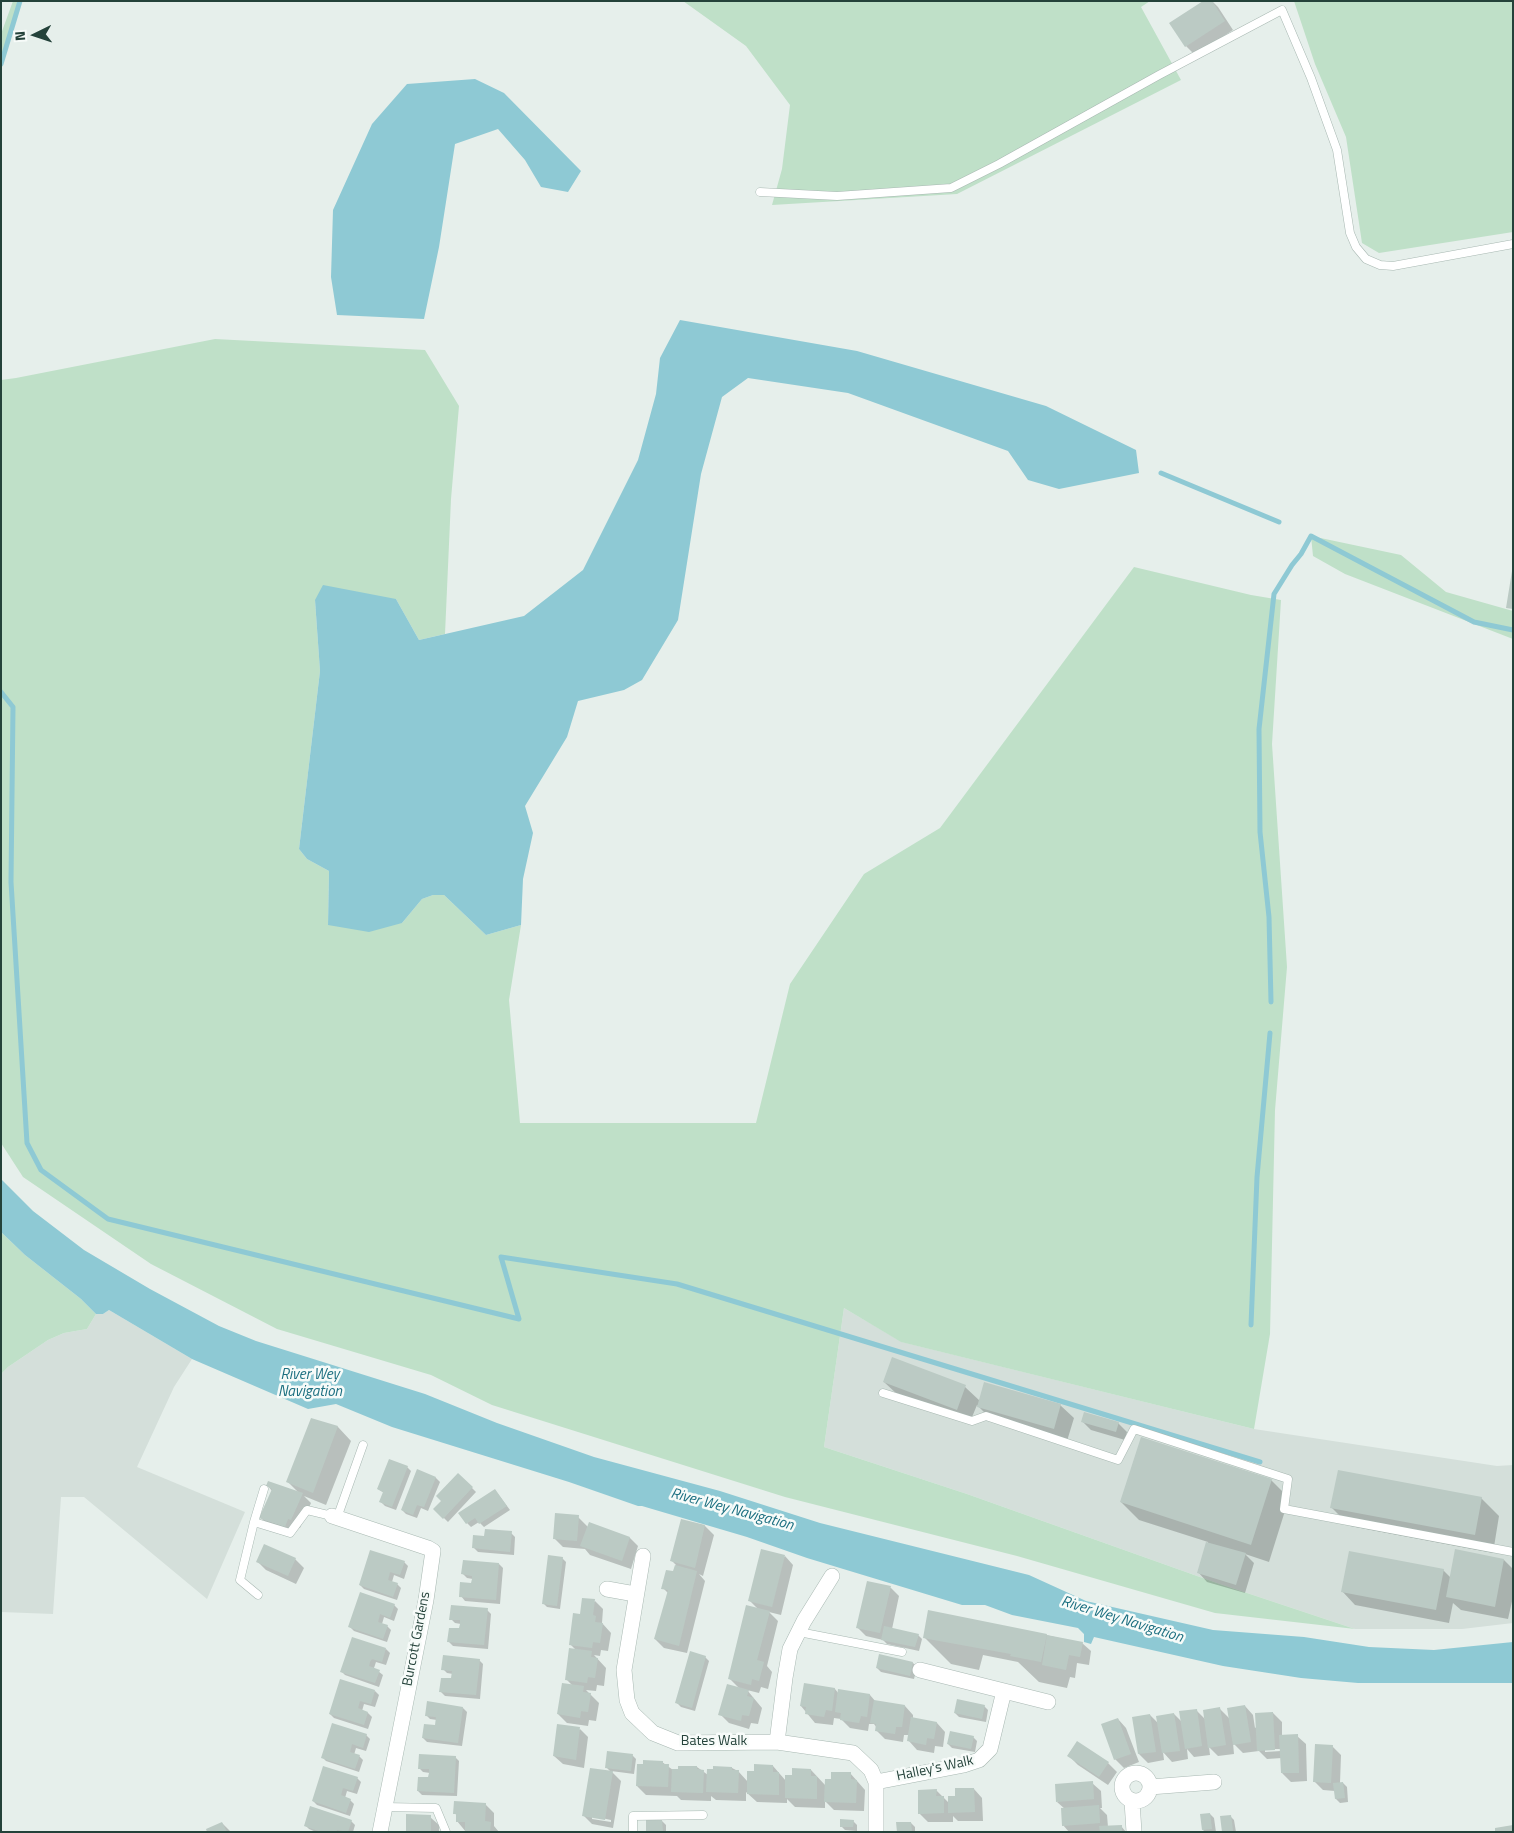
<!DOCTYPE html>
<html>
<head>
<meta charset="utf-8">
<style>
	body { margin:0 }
	#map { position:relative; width:1514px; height:1833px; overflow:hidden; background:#e6efeb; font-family:"Titillium Web",sans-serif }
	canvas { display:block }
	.frame { position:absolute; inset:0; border:2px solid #24423a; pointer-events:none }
	.north { position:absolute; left:10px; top:10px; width:50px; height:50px; -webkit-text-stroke:4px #f7fbf9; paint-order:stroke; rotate:266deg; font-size:14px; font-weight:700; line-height:20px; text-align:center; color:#24423a }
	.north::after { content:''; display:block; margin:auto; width:18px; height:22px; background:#24423a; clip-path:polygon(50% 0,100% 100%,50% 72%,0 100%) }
</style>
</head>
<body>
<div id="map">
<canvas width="1514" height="1833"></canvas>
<div class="frame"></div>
<div class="north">N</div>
</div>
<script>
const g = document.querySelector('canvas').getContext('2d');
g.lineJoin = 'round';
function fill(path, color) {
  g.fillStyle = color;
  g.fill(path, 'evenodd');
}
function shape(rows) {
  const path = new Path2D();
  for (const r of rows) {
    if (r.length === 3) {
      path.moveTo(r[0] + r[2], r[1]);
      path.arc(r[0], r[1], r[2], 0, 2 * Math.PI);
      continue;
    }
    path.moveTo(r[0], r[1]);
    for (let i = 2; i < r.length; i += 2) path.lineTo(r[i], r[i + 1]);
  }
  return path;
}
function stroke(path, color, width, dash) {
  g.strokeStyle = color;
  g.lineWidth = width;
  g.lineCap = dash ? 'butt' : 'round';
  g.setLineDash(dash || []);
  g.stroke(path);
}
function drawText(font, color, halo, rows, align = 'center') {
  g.font = font + ' "Titillium Web",sans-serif';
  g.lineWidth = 5;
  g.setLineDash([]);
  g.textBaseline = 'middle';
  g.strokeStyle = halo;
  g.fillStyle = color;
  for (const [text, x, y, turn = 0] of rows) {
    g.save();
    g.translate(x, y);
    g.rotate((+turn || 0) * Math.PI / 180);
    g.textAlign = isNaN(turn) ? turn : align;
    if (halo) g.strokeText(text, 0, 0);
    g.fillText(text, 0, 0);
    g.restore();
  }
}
fill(shape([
	[844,1308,902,1342,1254,1429,1497,1466,1513,1465,1513,1623,1462,1629,1355,1629,1214,1582,967,1494,824,1447],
	[109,1310,192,1359,174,1387,137,1467,245,1512,207,1599,84,1497,61,1497,53,1614,1,1612,1,1374,8,1367,48,1340,64,1333,87,1329,96,1314,103,1314]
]), '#d4dfda');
fill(shape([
	[13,1,20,1,1,64,1,34],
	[683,1,1150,1,1141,7,1181,80,957,194,772,205,782,169,790,105,746,46],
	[1294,1,1513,1,1513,232,1379,253,1362,243,1346,137,1315,64],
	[215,339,425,350,459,406,451,499,445,634,419,640,396,599,315,600,320,671,299,849,307,859,329,871,328,925,402,923,422,899,433,895,444,895,486,935,521,925,509,1000,520,1123,756,1123,790,984,864,874,940,828,1134,567,1251,595,1281,600,1272,744,1287,967,1275,1110,1270,1334,1254,1429,901,1342,844,1308,824,1447,967,1494,1214,1582,1355,1629,1215,1613,1017,1556,785,1497,492,1405,431,1375,277,1329,151,1264,23,1177,1,1143,1,380,16,378],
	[1311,536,1401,555,1446,592,1513,611,1513,639,1345,574,1313,556],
	[1,1232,25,1255,81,1299,96,1314,87,1329,64,1333,48,1340,8,1367,1,1374]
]), '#bfe0c8');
fill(shape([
	[475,79,504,93,581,171,568,192,541,187,525,160,498,129,455,144,439,247,424,319,337,315,331,277,333,210,372,124,407,84],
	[680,320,857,351,1046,406,1136,450,1139,473,1059,489,1028,480,1008,451,848,393,748,378,722,397,701,474,678,620,642,680,624,690,578,701,567,737,525,806,533,833,523,879,521,925,486,935,444,895,433,895,422,899,402,923,369,932,328,925,329,871,307,859,299,849,320,671,315,600,323,585,396,599,419,640,524,616,583,570,638,460,656,394,660,358],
	[1,1179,33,1211,84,1250,150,1289,219,1326,256,1341,425,1394,497,1423,594,1457,720,1491,820,1523,1029,1575,1086,1601,1213,1630,1304,1637,1369,1647,1434,1650,1513,1642,1513,1683,1358,1683,1301,1678,1223,1666,1094,1637,1091,1644,1084,1642,1084,1634,1078,1628,1012,1615,985,1605,962,1605,807,1558,747,1537,642,1506,638,1506,569,1482,392,1427,336,1404,308,1409,192,1359,109,1310,103,1314,96,1314,81,1299,25,1255,1,1232]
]), '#8ec9d4');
fill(shape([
	[1212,1,1218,7,1233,30,1195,55,1186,46],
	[884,1382,965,1387,980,1401,1060,1405,1074,1418,1067,1441,992,1420,977,1405,970,1422,898,1395],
	[312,1419,338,1427,351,1441,326,1505,304,1496,311,1503,300,1528,297,1527,293,1535,269,1526,260,1517,272,1491,268,1486,300,1494,288,1482],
	[1082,1421,1118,1423,1127,1432,1125,1440,1091,1430],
	[407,1467,411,1471,396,1510,385,1506,381,1502,384,1493,378,1489],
	[418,1471,436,1478,440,1482,428,1511,421,1508,417,1518,406,1514,402,1510],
	[458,1474,476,1492,448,1522,435,1509,443,1501],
	[1271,1480,1289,1498,1269,1562,1245,1554,1254,1563,1245,1593,1207,1582,1199,1573,1208,1542,1139,1520,1121,1502],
	[495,1490,510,1510,484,1527,479,1522,471,1527,467,1523],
	[1481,1498,1499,1516,1493,1553,1350,1526,1332,1508],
	[578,1517,588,1527,630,1538,638,1546,631,1569,590,1555,585,1549,563,1547,554,1538],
	[682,1520,705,1526,714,1535,703,1576,699,1574,705,1581,687,1653,664,1648,655,1639,669,1594,663,1588,674,1573,676,1565,672,1561],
	[511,1533,515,1537,514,1555,478,1552,474,1548,485,1538],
	[785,1556,793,1565,781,1615,769,1612,778,1621,767,1666,772,1672,768,1689,761,1687,759,1693,747,1690,762,1708,758,1724,751,1723,749,1729,729,1723,720,1714,739,1688,730,1679,758,1609,749,1600],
	[562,1558,566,1562,560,1609,547,1607,543,1603],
	[295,1559,304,1568,296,1584,266,1570,257,1561],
	[1504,1560,1513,1569,1513,1597,1508,1619,1461,1610,1453,1603,1449,1623,1355,1605,1342,1591,1443,1570,1451,1578],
	[404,1562,408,1566,404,1579,394,1575,392,1582,397,1584,401,1588,397,1600,364,1589,360,1585],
	[499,1564,503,1568,500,1604,465,1601,461,1596,472,1585,473,1579,467,1578,463,1574],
	[868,1582,891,1588,899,1596,892,1629,918,1635,922,1639,919,1651,887,1644,883,1640,866,1636,857,1627],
	[595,1601,603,1609,602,1623,611,1633,608,1651,601,1650,600,1656,594,1655,606,1668,604,1686,597,1685,596,1691,586,1690,599,1703,596,1721,589,1720,588,1726,567,1723,558,1714,572,1685,566,1679,576,1650,570,1644,581,1615],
	[394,1605,398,1609,394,1621,384,1617,382,1624,387,1626,391,1630,387,1642,354,1631,350,1627],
	[487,1610,491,1614,488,1649,453,1646,449,1642,461,1630,461,1624,455,1623,451,1619],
	[1046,1635,1082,1643,1091,1651,1089,1665,1077,1663,1075,1678,1070,1677,1067,1688,1039,1682,1018,1662,983,1655,979,1670,951,1664,924,1637],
	[386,1649,390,1653,386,1665,376,1662,374,1668,383,1675,379,1687,345,1675,341,1671],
	[705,1657,709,1661,695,1711,681,1707,677,1703],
	[479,1660,483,1664,480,1699,445,1696,441,1692,453,1680,453,1674,447,1673,443,1669],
	[913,1663,917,1667,914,1679,881,1672,877,1668],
	[805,1685,835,1689,839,1694,870,1695,876,1702,905,1706,913,1715,913,1719,937,1723,945,1732,943,1747,935,1746,934,1753,917,1750,909,1741,909,1735,904,1735,903,1742,885,1739,876,1730,877,1728,874,1724,869,1724,868,1731,850,1728,841,1719,834,1718,833,1725,815,1723,801,1706],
	[375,1691,379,1695,375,1707,364,1704,362,1711,368,1713,372,1717,368,1729,334,1718,330,1714],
	[984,1706,988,1710,986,1722,959,1717,955,1713],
	[1245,1706,1253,1715,1255,1728,1273,1713,1282,1722,1282,1736,1297,1736,1306,1744,1307,1781,1291,1782,1282,1773,1282,1758,1267,1759,1259,1751,1243,1753,1233,1743,1234,1754,1218,1756,1209,1747,1210,1755,1194,1757,1187,1749,1188,1759,1172,1762,1163,1752,1164,1760,1148,1763,1139,1754,1134,1718,1150,1715,1159,1724,1174,1714,1182,1722,1196,1710,1205,1719,1220,1709,1230,1719],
	[1265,1749,1281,1749,1281,1751,1265,1752],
	[463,1708,467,1712,462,1746,427,1742,423,1738,436,1727,437,1720,430,1719,426,1715],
	[1118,1719,1126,1728,1139,1762,1124,1768,1115,1759],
	[580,1729,588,1737,584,1768,563,1764,554,1756],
	[366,1735,370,1739,366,1751,356,1748,354,1755,359,1756,363,1760,359,1772,326,1761,322,1757],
	[973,1737,977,1741,975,1752,952,1748,948,1744],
	[1332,1746,1341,1755,1340,1783,1343,1783,1347,1787,1348,1802,1340,1803,1336,1799,1335,1791,1323,1790,1314,1781],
	[632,1755,636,1759,634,1774,611,1771,621,1781,613,1828,592,1824,584,1816,611,1772,606,1767],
	[592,1816,611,1820,611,1822,592,1819],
	[1069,1756,1108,1763,1117,1772,1108,1785,1078,1765],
	[455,1757,459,1761,457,1796,422,1795,418,1791,430,1779,430,1773,423,1772,419,1768],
	[662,1762,673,1770,697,1767,708,1775,732,1768,738,1771,748,1782,755,1772,773,1766,786,1781,811,1770,826,1786,832,1780,850,1773,865,1790,864,1811,834,1810,825,1801,825,1808,795,1807,787,1799,787,1803,757,1802,746,1792,746,1801,716,1800,711,1796,711,1801,681,1800,677,1796,646,1795,637,1786],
	[357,1778,361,1782,357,1794,347,1791,345,1798,350,1800,354,1804,350,1816,317,1805,313,1801],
	[1092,1783,1101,1791,1102,1808,1100,1808,1107,1815,1108,1827,1121,1826,1126,1832,1069,1832,1063,1825,1065,1809,1057,1802],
	[974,1789,982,1798,983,1821,958,1821,953,1816,953,1822,928,1822,919,1813,936,1790,949,1803,957,1797],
	[485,1804,494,1813,494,1826,499,1832,466,1832,457,1821,458,1816,454,1813],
	[1210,1814,1214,1818,1216,1832,1205,1832,1203,1830],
	[1230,1816,1234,1820,1236,1832,1224,1832],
	[430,1817,439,1825,439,1832,407,1832],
	[351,1821,355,1825,353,1832,316,1832,309,1829,305,1825],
	[662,1821,666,1825,666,1832,648,1832],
	[853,1821,857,1825,857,1831,845,1830,841,1826],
	[222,1823,231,1832,208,1832],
	[911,1823,915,1827,915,1832,898,1832]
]), '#0003');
stroke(shape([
	[1,64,20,1],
	[1161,473,1279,522],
	[1,692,13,707,11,882,27,1143,41,1170,108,1219,519,1319,501,1257,677,1284,1260,1462],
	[1271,1002,1269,917,1260,832,1259,729,1274,594,1292,565,1301,554,1311,536,1474,622,1513,630],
	[1251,1325,1257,1177,1270,1033]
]), '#8ec9d4', 5);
fill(shape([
	[1203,1,1212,1,1225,21,1185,47,1169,23],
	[1512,571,1513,571,1513,609,1506,608],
	[892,1357,966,1385,957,1410,883,1382],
	[984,1382,1061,1404,1054,1429,977,1407],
	[1084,1412,1119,1422,1116,1432,1081,1422],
	[311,1418,338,1426,313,1493,286,1482],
	[1141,1437,1272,1479,1251,1545,1120,1502],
	[389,1459,408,1466,392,1507,379,1502,383,1492,377,1489],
	[417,1469,436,1477,424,1507,417,1505,413,1515,401,1510],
	[1338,1470,1482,1497,1475,1535,1330,1508],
	[458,1473,473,1487,443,1519,433,1509,441,1501,436,1496],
	[268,1481,303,1493,291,1520,288,1519,285,1527,259,1518,272,1489,266,1486],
	[495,1489,507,1506,479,1524,475,1518,466,1524,458,1513],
	[555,1513,579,1515,577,1541,553,1539],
	[681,1519,705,1525,695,1568,670,1561],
	[589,1522,630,1537,622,1561,580,1546],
	[485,1529,512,1531,510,1552,472,1548,473,1535,484,1536],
	[1206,1542,1246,1553,1236,1585,1197,1573],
	[264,1544,296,1558,288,1576,256,1562],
	[761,1549,785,1555,772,1607,748,1601],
	[1455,1549,1504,1559,1495,1607,1446,1597],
	[370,1550,405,1561,400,1575,390,1572,388,1580,398,1583,393,1597,359,1585],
	[1349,1551,1444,1569,1436,1610,1341,1592],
	[548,1555,563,1557,557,1606,542,1604],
	[463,1560,499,1563,496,1600,459,1597,460,1582,471,1583,472,1579,472,1576,461,1574],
	[675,1565,697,1571,679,1646,654,1639,668,1590,661,1589,666,1570,673,1571],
	[867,1581,891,1586,880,1633,856,1628],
	[360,1592,395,1604,390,1618,380,1614,378,1622,388,1625,383,1639,348,1627],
	[582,1598,595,1599,593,1615,596,1616,595,1622,603,1623,600,1643,593,1642,592,1648,569,1645,573,1613,580,1614],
	[451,1605,488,1608,484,1645,447,1642,449,1628,459,1628,460,1624,460,1620,449,1620],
	[746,1605,770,1611,757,1660,764,1662,759,1681,752,1679,751,1685,728,1679],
	[928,1610,1047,1634,1041,1662,1010,1656,1011,1654,923,1638],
	[884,1626,919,1634,915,1647,881,1640],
	[1047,1635,1083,1642,1080,1657,1069,1655,1066,1670,1042,1665],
	[352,1637,386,1648,382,1662,372,1659,370,1662,369,1666,380,1670,375,1683,340,1672],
	[569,1648,592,1651,591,1657,598,1658,595,1678,588,1677,587,1683,565,1680],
	[690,1651,706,1656,692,1708,675,1703],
	[879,1654,913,1662,910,1676,876,1668],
	[443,1655,480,1659,476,1695,439,1692,441,1678,451,1678,452,1671,441,1670],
	[340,1679,375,1690,371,1704,360,1701,358,1708,368,1712,364,1725,329,1714],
	[562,1683,584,1686,583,1692,591,1693,588,1712,581,1711,580,1718,557,1714],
	[804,1683,835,1688,832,1711,826,1710,824,1717,805,1714,806,1707,800,1706],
	[727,1684,749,1690,747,1696,754,1698,749,1716,742,1715,741,1721,718,1715],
	[838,1689,870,1694,867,1717,861,1716,859,1723,840,1720,841,1713,835,1712],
	[957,1699,985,1705,982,1719,954,1713],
	[874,1700,905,1705,902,1727,896,1727,895,1734,875,1731,876,1724,870,1723],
	[427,1701,463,1707,458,1743,422,1738,424,1724,435,1725,436,1717,425,1716],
	[1245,1705,1251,1742,1233,1745,1227,1708],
	[1220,1707,1226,1745,1208,1748,1203,1710],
	[1197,1709,1202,1746,1185,1749,1179,1711],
	[1273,1712,1275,1750,1257,1751,1255,1713],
	[1174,1713,1180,1751,1162,1753,1156,1716],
	[1150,1714,1156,1752,1138,1754,1132,1717],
	[911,1717,937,1722,934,1739,927,1738,926,1745,907,1741],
	[1118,1718,1131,1754,1114,1760,1101,1724],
	[332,1723,367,1734,363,1748,352,1744,350,1752,360,1755,355,1769,321,1758],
	[557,1724,580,1727,576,1760,553,1756],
	[950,1731,974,1736,971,1749,947,1744],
	[1298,1734,1299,1773,1281,1773,1279,1735],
	[1077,1741,1109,1762,1099,1777,1067,1756],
	[1315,1744,1333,1745,1331,1783,1313,1782],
	[607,1751,633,1754,631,1771,605,1768],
	[419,1754,456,1756,454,1793,417,1791,418,1777,428,1777,429,1773,429,1769,418,1769],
	[643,1760,663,1761,663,1764,669,1764,668,1787,636,1786,637,1764,643,1764],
	[754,1764,773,1765,773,1772,779,1772,779,1795,747,1794,747,1771,754,1771],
	[323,1766,358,1777,353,1791,343,1788,341,1795,351,1799,346,1813,312,1801],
	[678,1766,697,1766,697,1769,704,1770,703,1793,671,1792,672,1769,678,1769],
	[713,1766,732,1767,732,1770,739,1770,738,1793,706,1792,707,1769,713,1769],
	[590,1768,613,1771,605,1820,582,1816],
	[792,1768,811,1769,811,1776,817,1776,817,1799,785,1798,785,1775,792,1775],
	[831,1772,851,1772,851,1779,857,1780,856,1803,824,1802,825,1779,831,1779],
	[1093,1781,1094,1799,1056,1802,1055,1784],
	[1343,1782,1345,1798,1335,1799,1333,1783],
	[955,1788,974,1788,975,1812,948,1813,948,1796,955,1796],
	[937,1789,936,1796,944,1796,944,1813,918,1814,918,1790],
	[454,1801,486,1803,485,1821,491,1822,490,1832,465,1832,465,1822,456,1822,456,1814,453,1814],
	[1099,1805,1100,1823,1062,1826,1061,1808],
	[310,1806,352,1820,348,1832,337,1830,336,1832,321,1832,304,1826],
	[1210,1813,1212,1829,1202,1830,1200,1814],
	[406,1814,431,1815,431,1832,406,1832],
	[1231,1815,1233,1831,1222,1832,1220,1816],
	[840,1819,854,1820,853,1827,840,1827],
	[646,1820,662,1820,663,1832,646,1832],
	[222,1822,227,1832,207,1832,206,1829],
	[896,1822,911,1822,912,1832,897,1832],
	[1122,1825,1122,1832,1100,1832,1099,1826],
	[1513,1825,1513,1832,1495,1832,1495,1828]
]), '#bbcac4');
const service = shape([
	[760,192,837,196,951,188,999,164,1159,75,1282,10,1311,78,1337,150,1350,233,1356,247,1366,259,1380,265,1393,266,1513,244],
	[883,1393,972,1421,986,1416,1118,1460,1134,1429,1288,1479,1284,1509,1513,1552],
	[264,1489,254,1522,290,1533,307,1510,332,1516],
	[337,1518,363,1445],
	[254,1522,240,1580,258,1595],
	[799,1632,902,1652],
	[385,1807,436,1808,446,1832],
	[633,1832,633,1816,703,1815]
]);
const minor = shape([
	[332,1516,428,1548,433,1551,426,1600,380,1832],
	[643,1556,624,1670,627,1700,632,1713,653,1733,678,1743,777,1742,853,1753,871,1770,876,1782,876,1832],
	[607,1589,635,1594],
	[920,1670,1048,1702],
	[777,1742,785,1678,790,1649,804,1621,832,1576],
	[1136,1787,14],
	[876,1782,964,1765,979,1760,990,1749,1004,1691],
	[1150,1787,1214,1782],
	[1132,1801,1134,1832]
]);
stroke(service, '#a8b8b2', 9);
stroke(minor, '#a8b8b2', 16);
stroke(service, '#fff', 8);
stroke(minor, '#fff', 15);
drawText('14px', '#24423a', '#f7fbf9', [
	["Burcott Gardens",417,1639,-79],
	["Bates Walk",714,1742],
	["Halley's Walk",935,1769,-12]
]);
drawText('italic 15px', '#1c6f80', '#f7fbf9', [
	["River Wey",310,1375],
	["Navigation",310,1392],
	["River Wey Navigation",732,1510,15],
	["River Wey Navigation",1122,1620,17]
]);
</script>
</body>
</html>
